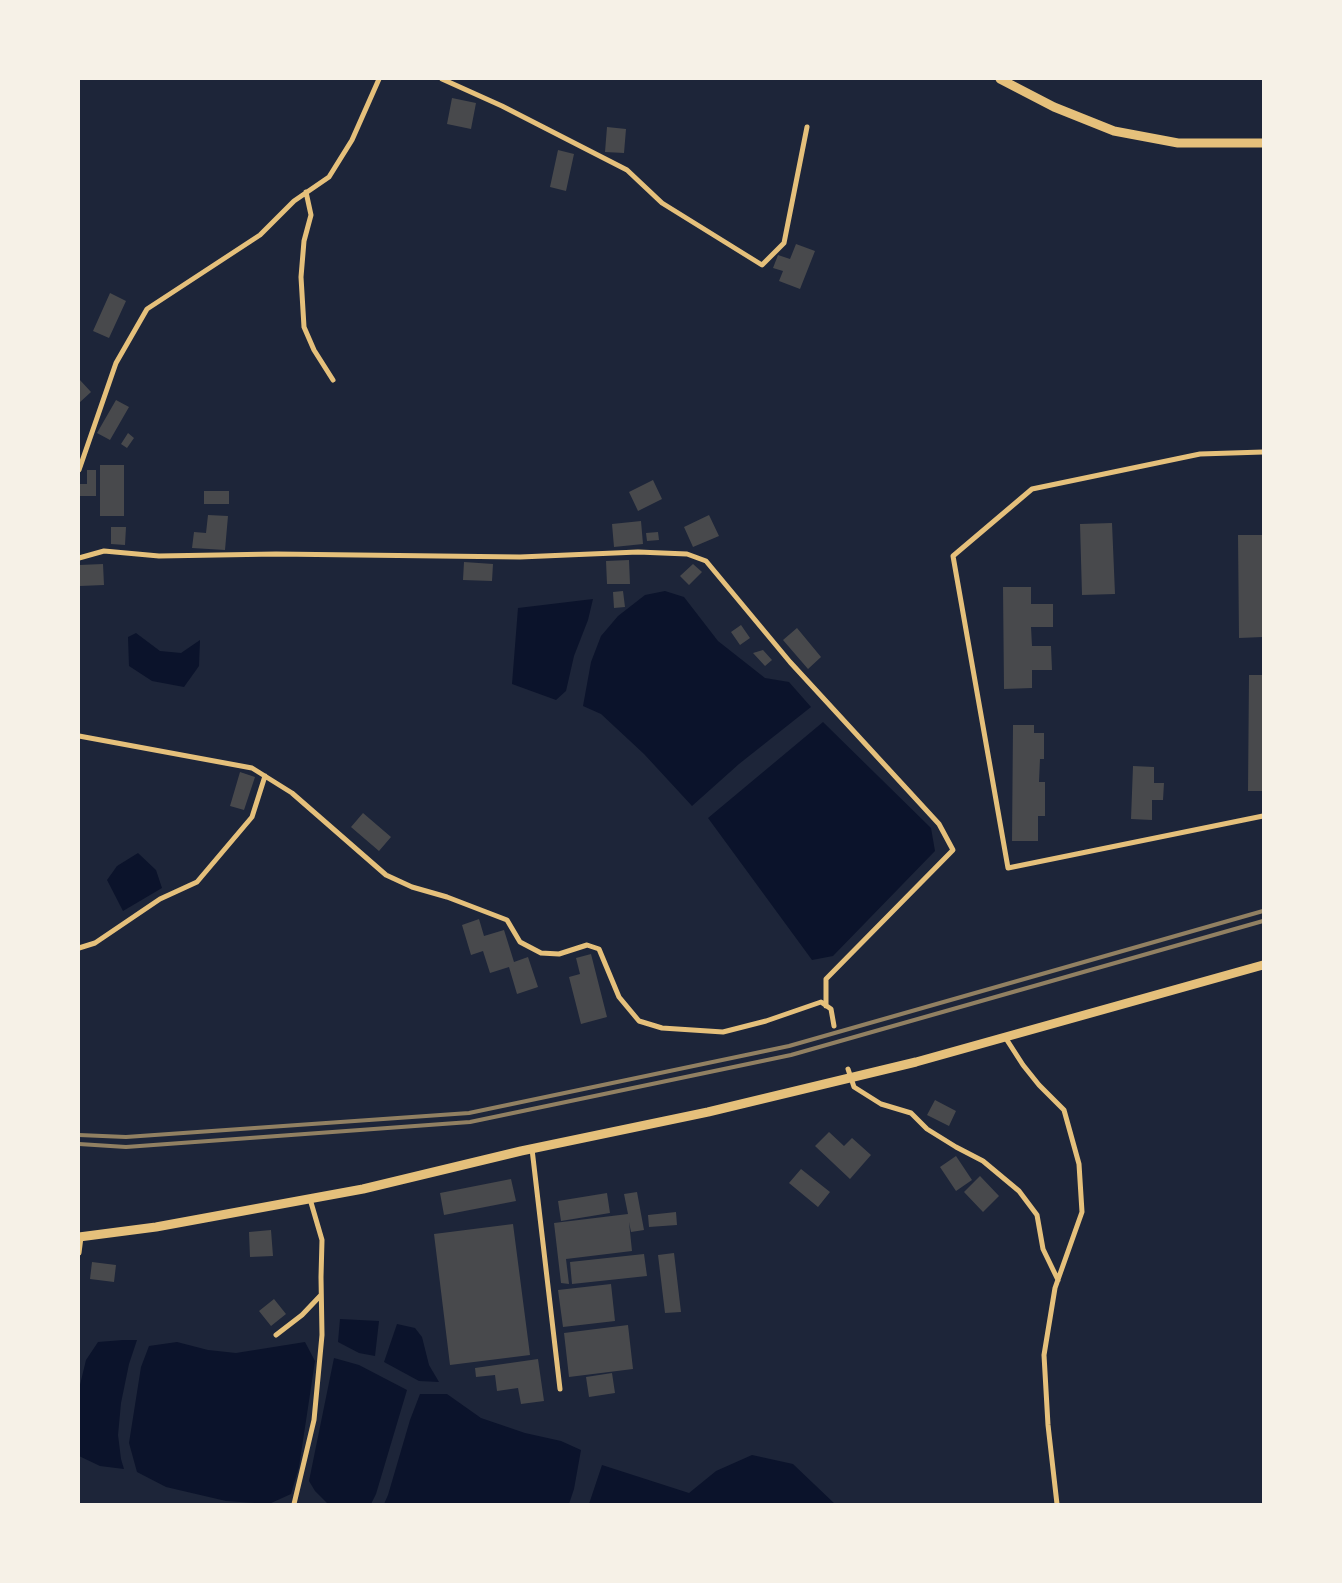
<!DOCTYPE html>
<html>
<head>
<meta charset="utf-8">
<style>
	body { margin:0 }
	#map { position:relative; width:1342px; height:1583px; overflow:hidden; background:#14213d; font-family:Ubuntu,sans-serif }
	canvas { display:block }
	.frame { position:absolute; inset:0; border:80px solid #f6f1e7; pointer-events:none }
</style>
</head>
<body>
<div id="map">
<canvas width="1342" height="1583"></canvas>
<div class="frame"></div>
</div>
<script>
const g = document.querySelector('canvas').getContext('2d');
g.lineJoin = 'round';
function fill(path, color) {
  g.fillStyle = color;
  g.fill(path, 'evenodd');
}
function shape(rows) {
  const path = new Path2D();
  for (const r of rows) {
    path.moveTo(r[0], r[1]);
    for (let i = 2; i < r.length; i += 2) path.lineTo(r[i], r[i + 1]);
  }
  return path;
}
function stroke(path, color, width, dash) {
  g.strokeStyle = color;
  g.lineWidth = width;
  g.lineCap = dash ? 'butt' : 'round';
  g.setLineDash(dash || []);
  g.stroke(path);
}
fill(shape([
	[79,79,1263,79,1263,1504,79,1504]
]), '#1d2539');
fill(shape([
	[665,591,684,597,718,641,765,678,789,682,811,707,739,764,692,806,644,754,601,714,583,706,591,662,601,636,618,616,645,595],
	[593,599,588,620,574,656,566,691,556,700,512,684,518,608],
	[136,633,160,651,181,653,200,640,199,666,184,687,152,681,129,666,128,637],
	[823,722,931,828,935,851,833,956,812,960,708,818],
	[138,853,156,870,162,888,123,911,107,880,117,866],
	[340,1319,379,1321,375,1356,359,1353,338,1342],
	[397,1324,415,1328,422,1337,429,1365,439,1382,419,1381,384,1362],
	[123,1340,137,1340,129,1364,121,1403,118,1435,121,1459,124,1469,100,1466,79,1456,79,1389,86,1360,98,1342],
	[177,1342,208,1350,236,1353,305,1342,315,1361,299,1467,291,1494,269,1504,226,1501,166,1487,137,1472,129,1443,141,1367,149,1346],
	[334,1358,359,1365,407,1390,376,1494,371,1504,328,1504,315,1491,309,1481],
	[420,1394,447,1394,481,1418,525,1433,561,1441,581,1450,574,1489,569,1504,384,1504,388,1495,410,1420],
	[752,1455,793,1464,835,1504,589,1504,602,1465,689,1493,716,1471]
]), '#0b132b');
fill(shape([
	[452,98,476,103,471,129,447,124],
	[607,127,626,129,624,153,605,152],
	[558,150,574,154,566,191,550,187],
	[796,244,815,251,800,289,779,281,783,271,773,268,778,255,790,259],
	[110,293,126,301,109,338,93,331],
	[79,379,91,392,79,403],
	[116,400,129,407,110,440,97,433],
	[128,433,134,438,127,448,121,444],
	[100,465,124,465,124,516,100,516],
	[87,470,96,470,96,496,80,496,80,484,87,484],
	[653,480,662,499,638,511,629,492],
	[204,491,229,491,229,504,204,504],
	[208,515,228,516,225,550,192,548,194,532,206,533],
	[709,515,719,536,693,547,684,527],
	[641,521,643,544,614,547,612,524],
	[1112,523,1115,594,1082,595,1080,524],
	[111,527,126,527,125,545,111,544],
	[658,532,659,540,647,541,646,533],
	[1238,535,1263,535,1263,637,1239,638],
	[629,560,630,584,607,584,606,561],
	[464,562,493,564,492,581,463,580],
	[103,564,104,585,80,586,79,565],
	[693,564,702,572,689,585,680,576],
	[1003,587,1031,587,1031,604,1053,604,1053,627,1031,627,1032,646,1051,646,1052,670,1032,670,1032,688,1004,689],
	[623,591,625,607,614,608,613,592],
	[741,625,750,638,740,645,731,632],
	[797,628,821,657,808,669,783,640],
	[763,650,772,660,765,666,753,653],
	[1249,675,1263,675,1263,791,1248,791],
	[1013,725,1034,725,1034,733,1044,733,1044,759,1040,759,1039,782,1045,782,1045,816,1038,816,1038,841,1012,841],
	[1133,766,1154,767,1154,783,1164,783,1163,800,1152,800,1152,820,1131,819],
	[240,772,255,777,244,810,230,806],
	[363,813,391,837,379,851,351,827],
	[479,919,484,936,504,930,514,962,528,957,538,987,517,994,509,967,490,973,483,951,471,955,462,925],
	[591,954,607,1017,581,1024,569,977,580,974,576,958],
	[935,1100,956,1111,949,1126,927,1115],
	[829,1132,844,1146,852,1138,871,1155,850,1179,815,1146],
	[956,1156,972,1180,956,1191,940,1167],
	[801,1169,830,1192,818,1207,789,1183],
	[980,1176,999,1196,983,1212,964,1192],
	[511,1179,516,1201,444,1215,440,1193],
	[637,1192,644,1230,631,1232,629,1222,632,1251,566,1259,569,1284,561,1283,554,1223,628,1214,624,1194],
	[607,1193,610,1213,561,1221,558,1201],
	[676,1212,677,1225,649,1227,648,1215],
	[513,1224,530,1355,450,1365,434,1234],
	[271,1230,273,1256,250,1257,249,1232],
	[674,1253,681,1312,665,1313,658,1255],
	[644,1254,647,1276,572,1284,570,1262],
	[92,1262,116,1265,114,1282,90,1279],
	[611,1284,615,1321,563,1327,558,1290],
	[274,1299,286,1314,271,1326,259,1311],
	[628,1325,633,1369,569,1377,564,1333],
	[538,1359,544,1401,521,1404,518,1388,497,1391,495,1375,476,1377,475,1368],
	[612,1373,615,1393,589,1397,586,1377]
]), '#48494c');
stroke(shape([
	[442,79,502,106,627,170,662,203,762,265,784,243,807,127],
	[306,192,311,215,304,241,301,277,304,327,314,350,333,380],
	[1263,452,1200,454,1032,489,953,556,1008,868,1263,816],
	[79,470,116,363,147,309,260,235,294,201,329,177,352,140,379,79],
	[79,558,104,551,159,556,276,554,520,557,638,552,687,554,706,561,790,662,939,824,953,850,826,979,826,1006],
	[79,736,252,768,292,793,386,875,412,887,447,897,507,920,520,942,541,953,559,954,587,945,599,949,619,997,639,1021,662,1028,723,1032,766,1021,821,1002,831,1009,834,1026],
	[79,948,95,943,160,899,197,882,252,817,265,776],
	[1005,1037,1023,1065,1039,1085,1064,1110,1079,1164,1082,1212,1055,1288,1044,1355,1048,1425,1057,1504],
	[848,1069,854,1087,881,1104,911,1113,927,1129,956,1147,983,1161,1019,1191,1037,1215,1043,1249,1058,1280],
	[532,1149,560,1389],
	[79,1253,81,1237],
	[276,1335,302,1315,321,1295],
	[294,1504,314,1420,322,1335,321,1277,322,1240,310,1199]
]), '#e5c07b', 5);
stroke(shape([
	[1000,79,1054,107,1114,131,1178,143,1263,143],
	[79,1237,156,1227,363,1189,521,1151,708,1112,916,1062,1263,965]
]), '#e5c07b', 9);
stroke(shape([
	[79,1135,126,1137,469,1113,789,1046,1263,911],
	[79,1144,126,1147,470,1122,791,1055,1263,921]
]), '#918062', 4);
</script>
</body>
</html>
